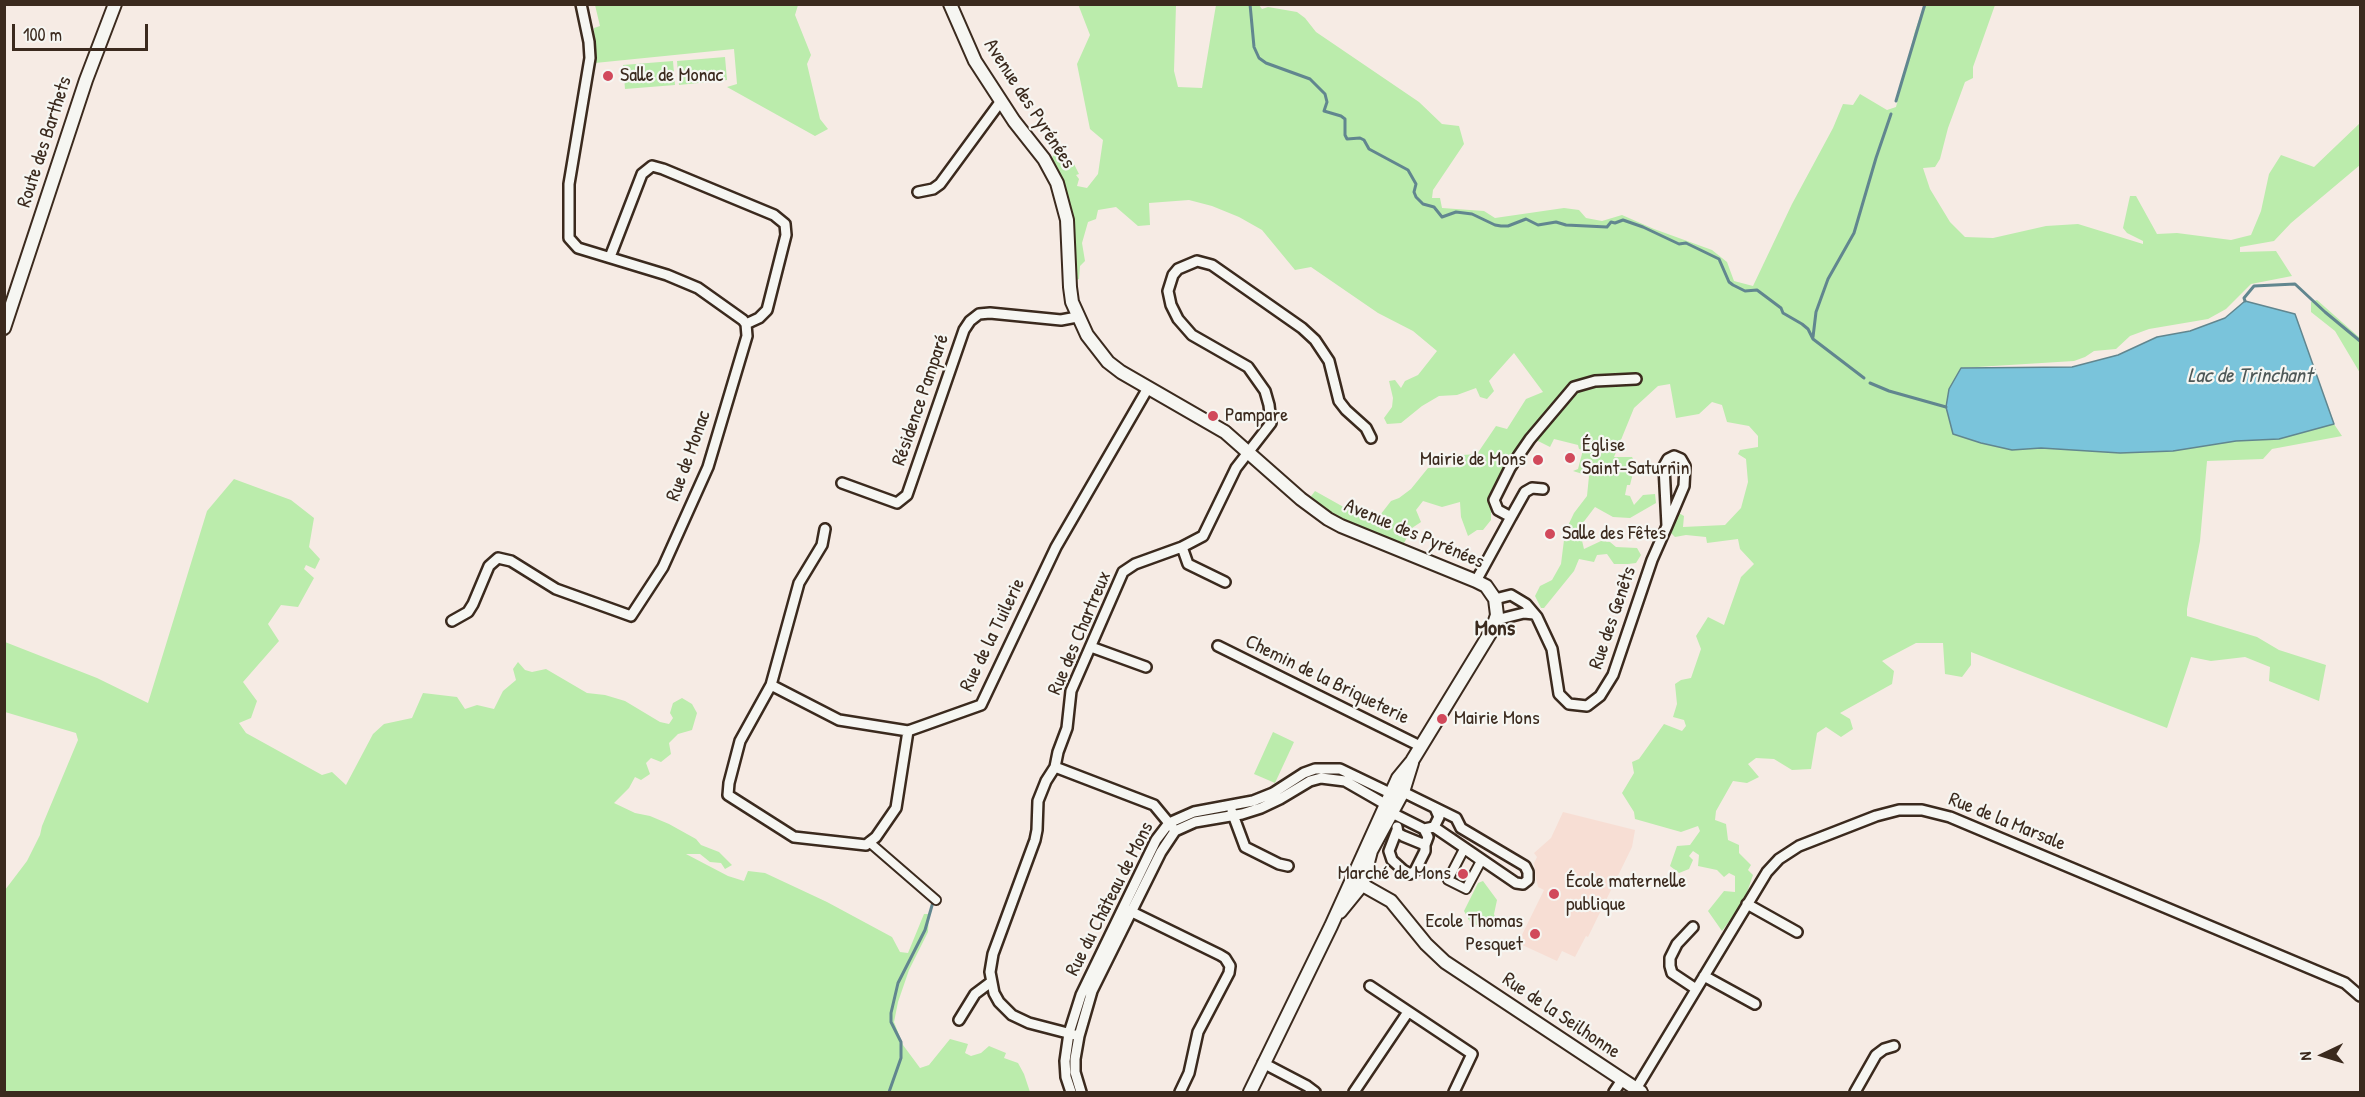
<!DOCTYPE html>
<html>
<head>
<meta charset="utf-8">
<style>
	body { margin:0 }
	#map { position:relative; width:2365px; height:1097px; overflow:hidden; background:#f6ebe4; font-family:"Patrick Hand",sans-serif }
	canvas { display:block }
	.frame { position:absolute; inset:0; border:6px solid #3b2a1e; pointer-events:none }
	.north { position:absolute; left:2293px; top:1025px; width:60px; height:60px; -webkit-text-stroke:4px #f6f6f2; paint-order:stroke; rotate:266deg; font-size:16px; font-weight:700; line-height:24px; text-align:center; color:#3b2a1e }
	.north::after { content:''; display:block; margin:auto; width:21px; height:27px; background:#3b2a1e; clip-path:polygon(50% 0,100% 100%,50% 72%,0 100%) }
	.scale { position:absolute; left:12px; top:24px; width:136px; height:27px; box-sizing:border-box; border:3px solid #3b2a1e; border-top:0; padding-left:8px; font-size:18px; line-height:21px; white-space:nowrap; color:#3b2a1e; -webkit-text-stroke:4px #f6f6f2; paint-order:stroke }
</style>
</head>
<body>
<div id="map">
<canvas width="2365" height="1097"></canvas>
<div class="frame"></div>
<div class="north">N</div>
<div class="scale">100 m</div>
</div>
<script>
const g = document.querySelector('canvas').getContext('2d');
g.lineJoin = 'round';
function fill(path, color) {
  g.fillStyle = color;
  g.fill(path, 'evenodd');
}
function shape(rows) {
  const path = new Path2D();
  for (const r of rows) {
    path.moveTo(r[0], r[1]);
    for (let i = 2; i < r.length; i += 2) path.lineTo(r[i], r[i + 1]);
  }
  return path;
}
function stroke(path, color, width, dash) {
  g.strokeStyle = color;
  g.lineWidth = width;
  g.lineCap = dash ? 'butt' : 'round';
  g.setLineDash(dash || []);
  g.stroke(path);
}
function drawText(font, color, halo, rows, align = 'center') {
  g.font = font + ' "Patrick Hand",sans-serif';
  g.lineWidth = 4.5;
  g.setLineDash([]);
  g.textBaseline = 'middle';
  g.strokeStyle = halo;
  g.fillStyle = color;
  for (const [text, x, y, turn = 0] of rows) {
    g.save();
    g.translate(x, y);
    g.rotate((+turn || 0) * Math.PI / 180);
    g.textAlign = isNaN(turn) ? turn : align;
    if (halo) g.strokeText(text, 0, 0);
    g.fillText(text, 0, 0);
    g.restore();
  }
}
fill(shape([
	[1563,812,1635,830,1632,847,1588,937,1586,936,1575,957,1562,951,1557,961,1518,943,1544,890,1538,887,1536,878,1534,863,1537,857,1534,853,1551,838]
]), '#f7ded4');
fill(shape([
	[1078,4,1176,5,1174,71,1178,87,1202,88,1216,5,1259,5,1262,9,1268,7,1297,12,1305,18,1316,32,1419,102,1442,124,1459,126,1464,144,1433,190,1432,198,1440,198,1442,208,1484,211,1495,218,1564,208,1579,210,1586,218,1602,221,1622,215,1654,229,1712,250,1727,262,1734,281,1753,286,1792,204,1833,128,1843,104,1853,105,1860,94,1887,110,1896,107,1915,31,1924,5,1995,5,1973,67,1973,78,1965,82,1948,128,1940,159,1935,167,1923,168,1930,189,1950,222,1965,237,1993,238,2046,226,2078,224,2143,244,2143,241,2127,233,2123,228,2130,196,2136,196,2157,234,2177,233,2231,240,2251,235,2261,211,2269,174,2281,155,2314,167,2360,123,2360,165,2291,223,2274,241,2240,247,2240,252,2276,251,2292,276,2251,284,2226,309,2208,319,2149,329,2130,336,2116,349,2094,351,2085,357,2074,361,1961,368,2012,450,2041,448,2120,453,2173,451,2236,441,2279,439,2334,424,2342,436,2272,449,2263,459,2207,461,2200,541,2187,609,2187,616,2257,637,2279,650,2326,665,2319,701,2269,681,2270,667,2245,657,2211,661,2191,657,2167,728,1971,652,1971,665,1962,677,1945,674,1943,643,1916,643,1882,661,1894,671,1892,684,1840,713,1850,719,1853,729,1841,737,1826,727,1817,733,1811,769,1792,770,1774,759,1756,758,1748,764,1759,777,1747,783,1733,781,1716,811,1715,820,1726,824,1728,840,1739,845,1739,853,1751,865,1748,870,1753,875,1744,901,1722,931,1708,911,1724,891,1735,892,1735,876,1729,873,1724,877,1717,870,1698,866,1699,855,1693,851,1689,856,1693,860,1689,869,1679,873,1670,866,1677,846,1690,845,1700,831,1698,826,1681,832,1635,819,1634,812,1622,793,1634,773,1632,762,1639,759,1664,724,1682,731,1686,726,1684,720,1673,717,1677,704,1675,684,1681,680,1691,678,1701,649,1696,636,1708,617,1724,625,1741,577,1754,564,1740,549,1738,539,1707,543,1706,537,1686,535,1675,537,1670,532,1677,512,1684,516,1683,527,1725,525,1741,508,1748,482,1746,459,1738,454,1740,450,1758,447,1758,436,1749,426,1727,422,1722,405,1712,402,1699,414,1676,418,1670,384,1658,386,1634,408,1614,457,1632,457,1640,470,1634,469,1630,485,1627,485,1625,495,1630,496,1634,505,1643,495,1655,494,1656,503,1630,518,1613,517,1595,507,1579,528,1584,549,1601,541,1610,542,1616,547,1637,548,1641,555,1636,563,1628,564,1614,564,1607,554,1597,555,1594,562,1579,559,1574,571,1544,608,1541,608,1535,596,1540,586,1552,580,1561,564,1565,532,1574,513,1587,496,1589,476,1573,471,1578,469,1583,450,1579,449,1578,445,1554,439,1550,447,1534,439,1503,474,1487,500,1491,509,1491,520,1483,530,1477,530,1468,536,1461,517,1460,502,1442,507,1423,501,1416,510,1421,522,1412,528,1403,545,1337,518,1309,499,1315,491,1365,519,1377,519,1391,501,1399,498,1411,489,1428,468,1457,467,1463,455,1477,454,1496,426,1507,429,1526,399,1543,392,1514,353,1489,381,1494,391,1487,399,1480,397,1476,388,1457,395,1439,396,1422,406,1401,423,1387,424,1384,418,1392,407,1393,398,1389,381,1395,380,1401,388,1405,381,1418,375,1437,351,1413,331,1378,313,1311,267,1295,270,1262,230,1239,217,1212,206,1189,200,1149,203,1150,225,1138,226,1116,207,1098,210,1096,219,1088,222,1082,243,1085,261,1080,266,1079,279,1074,281,1073,212,1051,162,1053,155,1072,160,1079,174,1076,175,1079,179,1077,186,1087,188,1098,174,1103,140,1090,129,1077,64,1090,35],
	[595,5,798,5,795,15,811,55,807,64,820,119,828,129,815,136,727,87,737,84,734,49,595,63,594,28,600,26],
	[725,57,727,80,679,85,677,61],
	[673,61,675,85,625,89,623,65],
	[2317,300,2360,338,2360,373,2335,331,2311,312,2311,302],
	[234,479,291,500,314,518,309,547,320,559,315,569,306,565,304,569,314,578,298,607,281,605,268,624,279,641,243,682,257,701,251,718,239,723,246,733,322,775,332,772,346,785,373,734,384,724,412,718,423,693,457,697,465,709,477,705,494,709,503,691,516,680,513,669,518,662,525,670,532,672,546,669,587,693,605,695,625,701,660,722,669,724,673,718,670,713,673,703,682,698,692,704,697,713,692,730,678,734,669,743,671,754,661,762,651,758,646,763,650,774,641,780,635,777,629,788,614,803,635,813,650,816,669,824,696,839,701,845,719,852,732,865,725,869,721,863,710,862,700,854,686,854,728,876,744,881,748,871,765,873,827,902,892,937,900,952,908,953,924,914,929,914,928,932,909,970,898,1002,894,1022,903,1045,920,1068,929,1065,950,1039,968,1044,965,1053,971,1056,981,1053,989,1046,1006,1053,1004,1058,1018,1063,1024,1074,1030,1092,5,1092,5,890,27,861,40,835,42,826,78,740,76,733,5,712,5,642,97,678,148,703,207,511],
	[1273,732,1294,742,1275,783,1254,774],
	[1483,881,1497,900,1494,914,1496,920,1490,928,1485,929,1470,922,1464,911,1478,883]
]), '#bbecac');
const water = shape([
	[2245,301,2295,314,2334,424,2279,439,2236,441,2173,451,2120,453,2041,448,2012,450,1981,443,1953,434,1946,407,1949,389,1961,368,2072,367,2118,355,2157,337,2190,331,2225,318,2245,301]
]);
fill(water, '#7ac4db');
stroke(water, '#61868f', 1.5);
stroke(shape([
	[1250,4,1254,47,1259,58,1266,63,1310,79,1325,94,1327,102,1324,111,1341,116,1345,119,1345,135,1347,139,1360,138,1364,140,1369,149,1408,170,1416,184,1414,192,1416,197,1423,204,1434,207,1442,217,1456,212,1472,214,1495,225,1501,226,1508,226,1526,219,1538,225,1556,222,1566,225,1607,227,1611,222,1615,223,1623,220,1643,227,1679,244,1686,243,1719,259,1729,282,1733,285,1745,291,1757,290,1781,308,1783,313,1802,324,1808,329,1813,339,1864,378],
	[1896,101,1925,4],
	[2245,301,2244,298,2254,286,2295,284,2325,312,2360,341],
	[1813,337,1816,312,1828,279,1854,233,1876,158,1891,114],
	[1870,383,1889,391,1946,407],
	[889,1092,901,1058,901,1042,891,1022,891,1013,898,983,925,930,933,902]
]), '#61868f', 3);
const pedestrian = shape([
	[869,842,936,900],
	[1464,849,1481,861,1466,889,1448,880,1464,849]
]);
const minor = shape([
	[918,192,933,189,940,184,1001,101],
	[610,257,642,174,652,166,663,169,774,215,785,224,786,235,767,310,759,318,746,324],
	[842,483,897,503,907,495,964,330,970,321,979,314,990,313,1061,320,1077,317],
	[1511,517,1525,492,1532,488,1543,489],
	[825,529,822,545,799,583,771,685,740,741,729,783,728,795,794,837,866,845,876,837,896,808,908,731],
	[1182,547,1188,564,1225,582],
	[1476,581,1511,517,1498,510,1494,500,1510,468,1530,439,1574,387,1595,381,1636,379],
	[1495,599,1511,595,1526,604,1537,617,1552,649,1559,694,1569,704,1587,706,1600,696,1613,675,1652,560,1667,526,1684,486,1685,466,1681,459,1674,456,1668,459,1664,466,1667,526],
	[1496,620,1524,613,1534,614],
	[452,621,468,612,473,604,489,566,498,558,511,561,556,589,631,616,663,567,708,467,747,336,746,324,743,320,698,288,667,275,578,248,569,238,569,184,590,58,589,42,581,4],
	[1218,646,1420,746],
	[1091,647,1146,667],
	[771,685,839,720,908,731,981,705,1056,547,1148,388],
	[1055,767,1154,805,1173,828],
	[1397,789,1456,818,1461,828,1525,866,1528,872,1528,880,1523,884,1516,883,1434,827],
	[1386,810,1424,829,1434,827,1439,817,1435,808],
	[1232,812,1245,847,1279,864,1288,866],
	[1397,827,1398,833,1403,836,1425,845,1428,837,1424,829],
	[1397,830,1389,851,1392,860,1403,870,1410,874,1415,871,1425,851,1425,845],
	[1747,904,1797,932],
	[1128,910,1220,955,1225,958,1230,966,1229,973,1198,1032,1189,1073,1180,1092],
	[1693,927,1677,944,1670,958,1670,966,1672,973,1696,989],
	[1704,976,1755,1004],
	[1370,986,1472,1054,1454,1092],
	[959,1020,975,994,991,982],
	[1079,1036,1029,1023,1012,1015,999,1002,994,993,990,972,993,954,1035,840,1037,830,1038,801,1046,781,1055,767,1058,752,1067,728,1071,691,1123,572,1135,564,1182,547,1203,536,1236,468,1271,423,1269,405,1265,391,1248,367,1192,335,1178,319,1171,305,1168,291,1173,275,1178,269,1197,261,1212,265,1302,328,1315,340,1329,361,1339,401,1346,410,1366,428,1371,438],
	[1263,1063,1307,1086,1315,1092],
	[1636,1089,1767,872,1779,859,1799,846,1876,816,1899,810,1922,810,1950,817,2345,983,2360,996],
	[1071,1092,1066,1077,1065,1061,1069,1033,1081,995,1156,840,1169,823,1194,812,1253,801,1273,793,1304,773,1315,769,1340,769,1390,793],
	[1081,1092,1075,1072,1075,1059,1079,1036,1092,991,1161,852,1175,831,1195,822,1242,814,1261,808,1280,799,1310,781,1321,778,1345,781,1385,804],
	[1354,1092,1408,1012],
	[1614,1092,1622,1080],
	[1855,1092,1876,1055,1884,1049,1894,1046]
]);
const tertiary = shape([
	[950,4,975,61,1014,121,1044,159,1057,183,1067,220,1070,287,1072,302,1087,335,1108,362,1121,372,1225,432,1301,499,1328,519,1341,526,1476,581,1486,586,1495,599,1497,615,1492,630,1412,761,1398,778,1331,926,1250,1092],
	[4,328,86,80,115,4],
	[1352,879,1391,901,1426,944,1445,962,1641,1092],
	[1340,912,1362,885,1371,851,1403,792,1412,763]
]);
stroke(pedestrian, '#3b2a1e', 12);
stroke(minor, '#3b2a1e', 14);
stroke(tertiary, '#3b2a1e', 16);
stroke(pedestrian, '#f6f6f2', 8);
stroke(minor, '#f6f6f2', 9);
stroke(tertiary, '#f6f6f2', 12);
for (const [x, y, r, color] of [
	[608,76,6,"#d1495b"],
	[1213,416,6,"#d1495b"],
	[1570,458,6,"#d1495b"],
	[1538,460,6,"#d1495b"],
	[1550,534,6,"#d1495b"],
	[1442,719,6,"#d1495b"],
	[1463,874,6,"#d1495b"],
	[1554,894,6,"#d1495b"],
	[1535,934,6,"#d1495b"]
]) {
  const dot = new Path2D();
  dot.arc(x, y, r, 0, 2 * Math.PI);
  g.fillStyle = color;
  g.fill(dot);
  stroke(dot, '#f6f6f2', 2);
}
drawText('20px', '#3b2a1e', '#f6f6f2', [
	["Salle de Monac",620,76],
	["Pampare",1225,416],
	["Église",1582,446],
	["Saint-Saturnin",1582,469],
	["Mairie de Mons",1526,460,"right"],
	["Salle des Fêtes",1562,534],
	["Mairie Mons",1454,719],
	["Marché de Mons",1451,874,"right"],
	["École maternelle",1566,882],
	["publique",1566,905],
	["Ecole Thomas",1523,922,"right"],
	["Pesquet",1523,945,"right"]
], 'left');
drawText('20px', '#3b2a1e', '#f6f6f2', [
	["Avenue des Pyrénées",1029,104,57],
	["Route des Barthets",45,142,-72],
	["Résidence Pamparé",921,400,-71],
	["Rue de Monac",689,456,-70],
	["Avenue des Pyrénées",1414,534,23],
	["Rue des Genêts",1613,618,-71],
	["Rue des Chartreux",1080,633,-67],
	["Rue de la Tuilerie",993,635,-64],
	["Chemin de la Briqueterie",1327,680,26],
	["Rue de la Marsale",2007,822,22],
	["Rue du Château de Mons",1110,899,-63],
	["Rue de la Seilhonne",1561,1016,34]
]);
drawText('italic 21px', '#4e5857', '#f6f6f2', [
	["Lac de Trinchant",2250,376]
]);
drawText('bold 22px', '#3b2a1e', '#f6f6f2', [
	["Mons",1495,629]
]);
</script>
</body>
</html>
